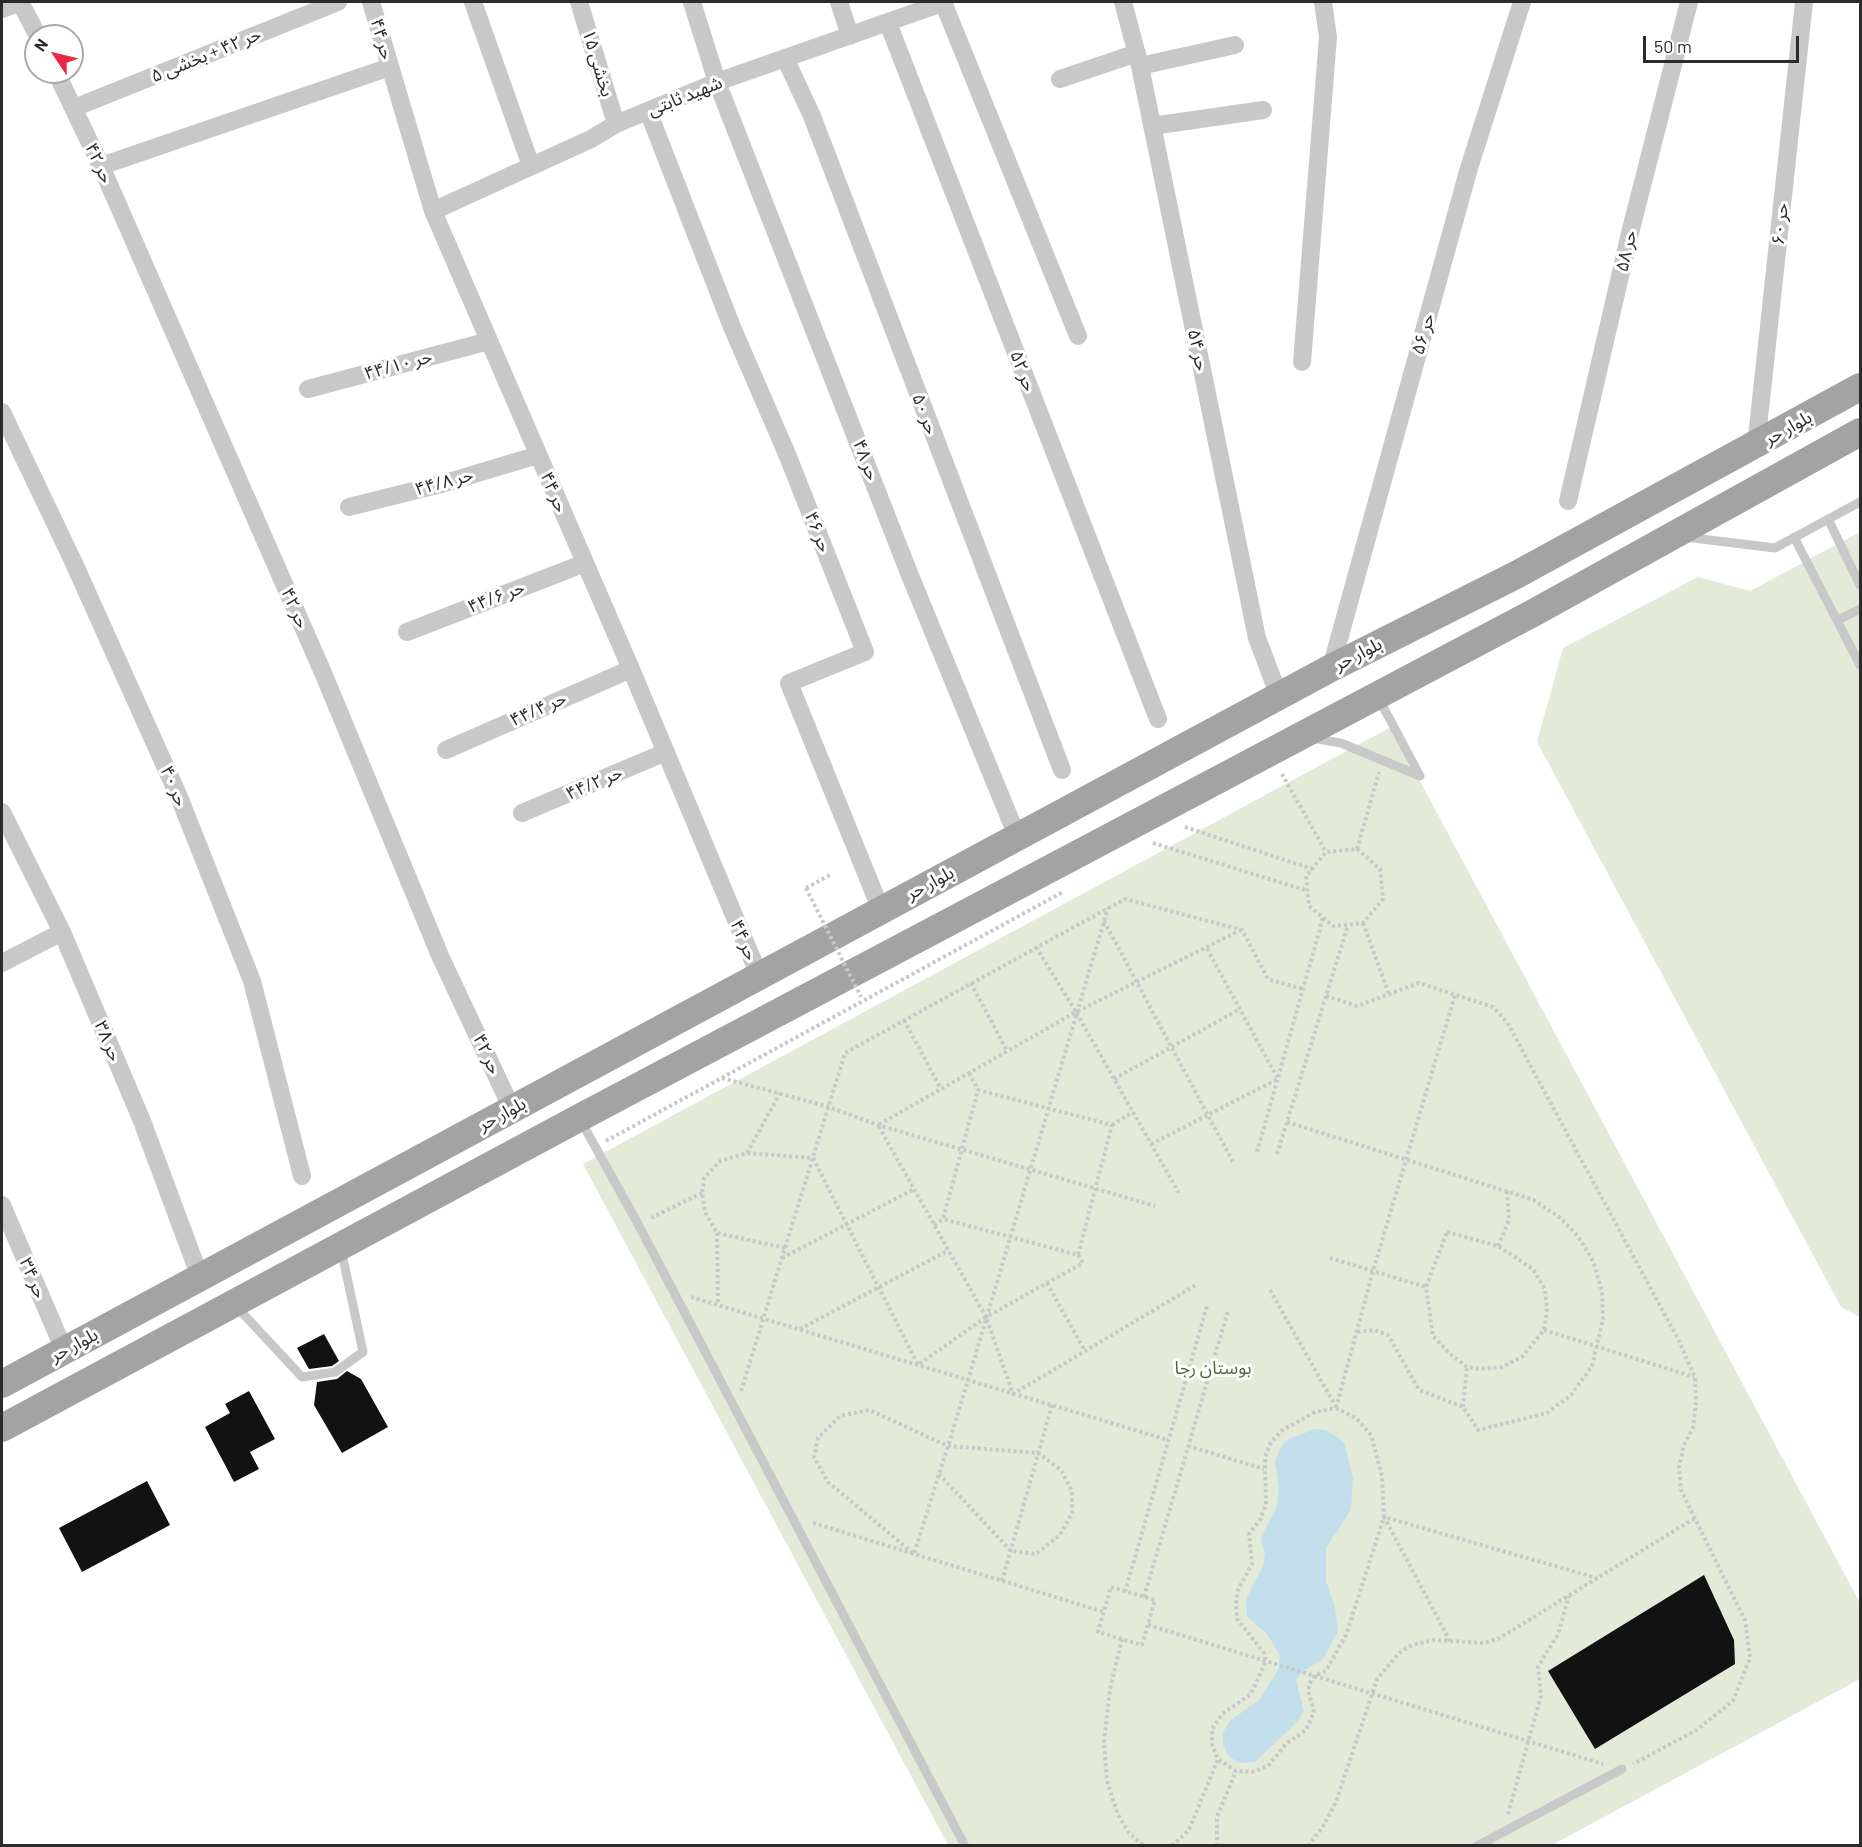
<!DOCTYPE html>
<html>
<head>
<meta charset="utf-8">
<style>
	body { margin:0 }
	#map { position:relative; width:1862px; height:1847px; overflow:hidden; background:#fff; font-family:Barlow,sans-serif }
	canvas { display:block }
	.frame { position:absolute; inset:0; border:3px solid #2b2b2b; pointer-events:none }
	.north { position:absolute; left:24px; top:24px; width:60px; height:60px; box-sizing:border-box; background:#fff; border:2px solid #aaa; border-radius:50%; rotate:305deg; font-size:16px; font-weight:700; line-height:24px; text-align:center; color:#2b2b2b }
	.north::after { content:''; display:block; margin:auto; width:21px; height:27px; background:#e82844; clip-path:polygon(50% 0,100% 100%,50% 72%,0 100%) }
	.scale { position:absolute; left:1643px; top:36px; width:156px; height:27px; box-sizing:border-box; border:3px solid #2b2b2b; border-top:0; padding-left:8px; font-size:18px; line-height:21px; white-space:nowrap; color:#2b2b2b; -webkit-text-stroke:4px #fff; paint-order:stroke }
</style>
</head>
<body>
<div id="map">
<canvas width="1862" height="1847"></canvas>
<div class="frame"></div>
<div class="north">N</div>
<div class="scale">50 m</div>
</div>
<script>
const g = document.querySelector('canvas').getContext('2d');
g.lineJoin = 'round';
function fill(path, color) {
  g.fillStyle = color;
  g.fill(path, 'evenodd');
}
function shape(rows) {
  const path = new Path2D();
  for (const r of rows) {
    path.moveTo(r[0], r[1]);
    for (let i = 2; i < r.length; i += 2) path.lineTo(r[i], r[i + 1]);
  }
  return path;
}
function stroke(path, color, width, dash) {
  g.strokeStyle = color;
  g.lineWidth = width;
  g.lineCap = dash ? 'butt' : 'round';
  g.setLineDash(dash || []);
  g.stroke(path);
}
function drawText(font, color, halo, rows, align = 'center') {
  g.font = font + ' Barlow,"Noto Sans Arabic",sans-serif';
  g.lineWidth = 6;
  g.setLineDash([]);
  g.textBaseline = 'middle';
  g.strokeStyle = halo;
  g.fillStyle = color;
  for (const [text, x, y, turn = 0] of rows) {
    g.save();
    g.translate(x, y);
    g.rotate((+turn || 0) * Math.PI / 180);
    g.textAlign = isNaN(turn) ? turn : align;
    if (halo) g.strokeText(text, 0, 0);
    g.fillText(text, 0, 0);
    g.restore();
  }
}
fill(shape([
	[1860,532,1860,1317,1841,1307,1537,742,1563,648,1698,577,1750,591],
	[1391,727,1860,1603,1860,1679,1552,1845,948,1845,583,1164]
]), '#e3ead8');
fill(shape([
	[1316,1429,1326,1430,1344,1442,1353,1478,1351,1510,1326,1548,1326,1581,1335,1607,1338,1632,1323,1659,1303,1671,1296,1680,1304,1711,1296,1723,1255,1762,1238,1763,1228,1755,1223,1745,1223,1732,1231,1720,1259,1700,1278,1670,1280,1655,1267,1634,1247,1616,1246,1599,1263,1566,1265,1554,1261,1538,1277,1506,1279,1489,1275,1461,1282,1445,1290,1438]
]), '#c3deeb');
fill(shape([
	[324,1334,339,1361,332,1366,309,1369,297,1348],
	[347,1371,361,1379,388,1427,342,1453,314,1405,317,1382,337,1379],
	[249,1391,275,1439,250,1452,259,1469,234,1482,205,1427,230,1413,225,1404],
	[147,1481,170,1525,82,1572,59,1528],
	[1704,1575,1734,1640,1735,1664,1595,1749,1548,1671]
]), '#121212');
stroke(shape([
	[1282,774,1326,852],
	[1185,827,1312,869],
	[1153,843,1308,891],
	[1357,849,1380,869,1383,899,1363,923,1333,926,1309,906,1306,876,1326,852,1357,849],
	[1357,849,1379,772],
	[806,888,830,875],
	[1104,921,1234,1164],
	[1363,923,1389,994],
	[1036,947,1076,1012,1241,930],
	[971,983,1007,1051],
	[1326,996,1357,1006,1419,983,1493,1007,1507,1022,1678,1339,1695,1377,1696,1402,1693,1428,1684,1445,1679,1467,1681,1490,1745,1620,1750,1658,1733,1701,1695,1731,1633,1764],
	[904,1020,941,1089],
	[969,1073,978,1090],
	[722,1078,826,1106,878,1125,1155,1206],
	[1114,1079,1240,1009],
	[1287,1122,1534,1200,1559,1217,1578,1236,1593,1261,1602,1291,1603,1319,1592,1366,1571,1395,1547,1413,1478,1430,1463,1407,1419,1390,1388,1335,1374,1330,1356,1332],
	[1112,1125,1133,1112],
	[606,1141,1063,892],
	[1151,1144,1278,1079,1206,947],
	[1257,1152,1323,918],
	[747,1153,780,1093],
	[1277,1154,1348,925],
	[651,1218,702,1193],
	[934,1225,943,1219,978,1090,1112,1125,1078,1255,943,1219],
	[1447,1232,1498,1246,1533,1269,1545,1289,1547,1311,1544,1330,1522,1357,1502,1367,1479,1369,1467,1367,1450,1354,1433,1336,1426,1287,1447,1232],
	[717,1233,718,1305],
	[1498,1246,1509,1220,1507,1191],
	[785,1248,717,1233,705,1212,702,1193,704,1178,720,1161,747,1153,813,1158,918,1365,986,1317,1013,1394,1196,1285],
	[1078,1255,1083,1263,986,1317,878,1125,1076,1012,1179,1193],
	[782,1258,914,1189],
	[1330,1258,1426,1287],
	[1047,1283,1085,1351],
	[1270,1290,1336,1407],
	[691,1297,1168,1440],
	[800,1329,949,1250],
	[1544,1330,1694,1377],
	[741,1391,845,1053,1125,899,1242,930,1268,979,1303,989],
	[1463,1407,1467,1367],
	[1336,1408,1356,1418,1371,1435,1382,1476,1384,1517,1346,1635,1326,1671,1314,1676,1311,1681,1308,1690,1314,1712,1306,1730,1286,1744,1268,1766,1252,1772,1236,1771,1218,1759,1212,1744,1212,1729,1222,1714,1251,1694,1266,1661,1264,1653,1237,1619,1236,1604,1238,1590,1252,1564,1249,1534,1260,1520,1266,1505,1265,1457,1271,1442,1283,1430,1315,1412,1336,1408],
	[1336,1408,1373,1271,1455,995],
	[1188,1446,1264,1469],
	[939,1474,1011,1551,1036,1554,1060,1535,1072,1513,1072,1491,1061,1470,1038,1453,948,1446,869,1410,840,1416,818,1438,814,1457,828,1482,914,1554,939,1474,948,1446,968,1380,1108,908],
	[813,1523,1104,1612],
	[1002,1581,1052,1405],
	[1111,1587,1155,1600,1142,1645,1098,1632,1111,1587],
	[1125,1592,1207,1306],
	[1144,1597,1228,1311],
	[1148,1625,1603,1764],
	[1122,1639,1110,1689,1104,1742,1107,1781,1118,1815,1129,1833,1144,1846],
	[1450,1641,1384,1517,1597,1578],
	[1508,1814,1541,1696,1538,1667,1558,1634,1569,1596],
	[1172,1846,1189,1830,1218,1759],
	[1217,1846,1217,1817,1236,1771],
	[1308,1846,1322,1828,1336,1802,1377,1679,1399,1653,1412,1645,1434,1640,1484,1643,1498,1639,1695,1518]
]), '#c8c8c8', 4, [3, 3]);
stroke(shape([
	[1828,519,1860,585],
	[1685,537,1775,548,1860,502],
	[1794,537,1860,665],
	[1838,620,1860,609],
	[1379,699,1420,776],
	[1312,738,1341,743,1420,776],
	[581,1121,638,1224,965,1846],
	[235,1305,302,1377,335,1372,363,1352,341,1249],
	[1477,1846,1622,1769]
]), '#c8c8c8', 9);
stroke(shape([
	[20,2,38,36],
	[371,2,433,211,631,669,759,975],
	[473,2,531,166],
	[579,2,616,124],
	[692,2,717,82,909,573,1017,836],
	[839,2,850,36],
	[943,2,1078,336],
	[1123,2,1140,66,1257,638,1279,696],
	[2,9,20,2],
	[888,23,1158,719],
	[785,58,812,116,1062,770],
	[1140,66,1235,45],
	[56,72,101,166,324,675,441,958,512,1109],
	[1060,79,1137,53],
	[74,108,338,2],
	[648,111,732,327,787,454,865,652,789,683,881,910],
	[1152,126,1263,110],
	[101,166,390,67],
	[433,211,591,139,616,124,717,82,945,2],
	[1302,362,1328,37,1323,2],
	[308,389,489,341],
	[2,412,73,561,179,797,252,981,302,1176],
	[1756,446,1804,2],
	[1568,501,1631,229,1689,2],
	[349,507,445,483,538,455],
	[407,632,585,563],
	[1331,668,1469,168,1522,2],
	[446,750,631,669],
	[2,812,62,932,142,1121,200,1277],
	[522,813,666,752],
	[2,963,62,932],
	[2,1205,64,1350]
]), '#c8c8c8', 18);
stroke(shape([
	[2,1384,1331,668,1516,575,1860,387],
	[2,1428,579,1118,1535,612,1860,432]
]), '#a3a3a3', 28);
stroke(shape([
	[806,888,861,997]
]), '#c8c8c8', 4, [3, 3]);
drawText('18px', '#2b2b2b', '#fff', [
	["حر ۴۴",382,39,74],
	["حر ۴۲ + بخشی ۵",206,55,-22],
	["بخشی ۱۵",598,63,73],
	["شهید ثابتی",685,96,-22],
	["حر ۴۲",99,163,65],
	["حر ۶۰",1780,224,-84],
	["حر ۵۸",1626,251,-77],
	["حر ۵۶",1423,334,-74],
	["حر ۵۴",1198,350,78],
	["حر ۴۴/۱۰",398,365,-15],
	["حر ۵۲",1023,371,69],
	["حر ۵۰",925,414,69],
	["بلوار حر",1788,428,-29],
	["حر ۴۸",866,460,69],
	["حر ۴۴/۸",444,482,-15],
	["حر ۴۴",554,492,67],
	["حر ۴۶",818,532,68],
	["حر ۴۴/۶",496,597,-21],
	["حر ۴۲",295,608,66],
	["بلوار حر",1358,654,-27],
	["حر ۴۴/۴",538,709,-24],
	["حر ۴۴/۲",594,783,-23],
	["حر ۴۰",174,786,67],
	["بلوار حر",930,883,-28],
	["حر ۴۴",744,940,67],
	["حر ۳۸",108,1041,67],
	["حر ۴۲",487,1054,65],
	["بلوار حر",502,1114,-28],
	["حر ۳۴",33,1278,67],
	["بلوار حر",74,1345,-28]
]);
drawText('18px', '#526739', '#fff', [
	["بوستان رجا",1213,1368]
]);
</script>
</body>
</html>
